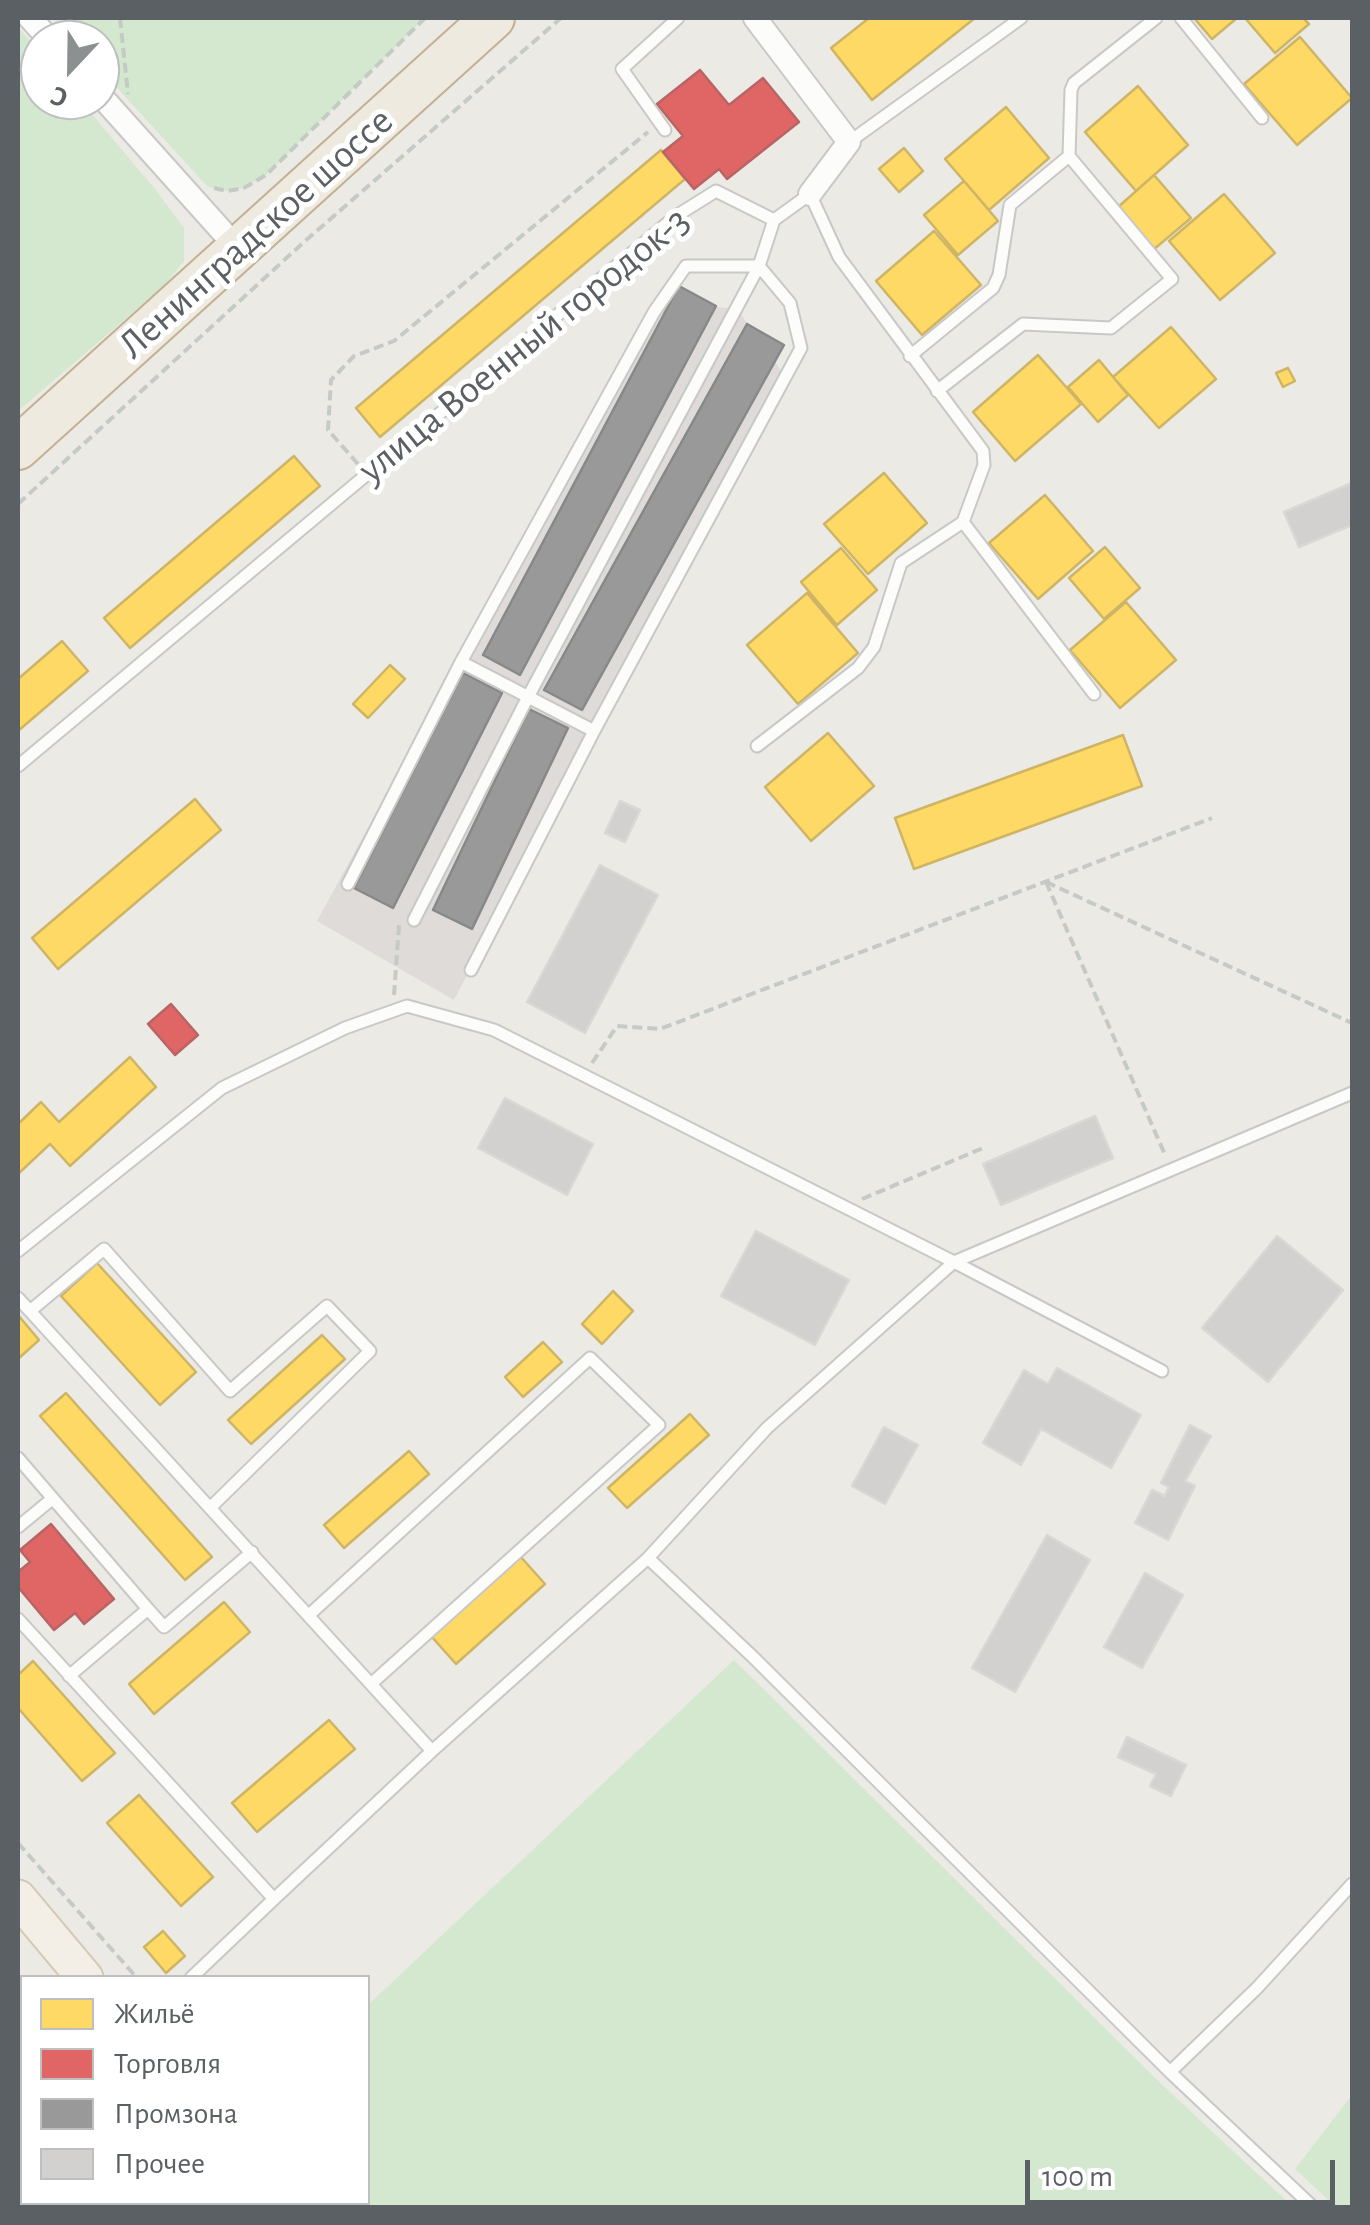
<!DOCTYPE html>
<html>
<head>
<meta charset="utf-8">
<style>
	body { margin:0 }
	#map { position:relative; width:1370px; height:2225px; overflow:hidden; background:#ebeae5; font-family:"Alegreya Sans",sans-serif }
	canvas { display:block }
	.frame { position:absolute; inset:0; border:20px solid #5b6064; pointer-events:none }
	.legend { position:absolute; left:20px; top:1975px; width:350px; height:230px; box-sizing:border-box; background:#fff; border:2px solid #bdbfc1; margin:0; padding:12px 18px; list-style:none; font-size:30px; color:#5b6064 }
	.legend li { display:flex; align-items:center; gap:20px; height:50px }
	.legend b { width:50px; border:2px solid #bdbfc1 }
	.north { position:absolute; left:20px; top:20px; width:100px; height:100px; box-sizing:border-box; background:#fff; border:2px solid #bdbfc1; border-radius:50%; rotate:202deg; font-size:28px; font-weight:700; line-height:40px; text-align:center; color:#5b6064 }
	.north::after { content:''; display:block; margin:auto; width:35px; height:45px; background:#8d9091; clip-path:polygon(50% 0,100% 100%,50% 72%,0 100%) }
	.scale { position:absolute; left:1025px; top:2160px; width:310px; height:45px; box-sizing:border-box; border:5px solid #5b6064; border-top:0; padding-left:12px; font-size:30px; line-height:35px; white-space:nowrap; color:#5b6064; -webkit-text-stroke:8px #fff; paint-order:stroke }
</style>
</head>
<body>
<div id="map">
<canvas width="1370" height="2225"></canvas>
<div class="frame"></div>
<ul class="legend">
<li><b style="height:28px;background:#ffd966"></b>Жильё</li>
<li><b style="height:28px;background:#e06666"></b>Торговля</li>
<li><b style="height:28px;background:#999"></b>Промзона</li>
<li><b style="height:28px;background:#d3d1cf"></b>Прочее</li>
</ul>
<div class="north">С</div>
<div class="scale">100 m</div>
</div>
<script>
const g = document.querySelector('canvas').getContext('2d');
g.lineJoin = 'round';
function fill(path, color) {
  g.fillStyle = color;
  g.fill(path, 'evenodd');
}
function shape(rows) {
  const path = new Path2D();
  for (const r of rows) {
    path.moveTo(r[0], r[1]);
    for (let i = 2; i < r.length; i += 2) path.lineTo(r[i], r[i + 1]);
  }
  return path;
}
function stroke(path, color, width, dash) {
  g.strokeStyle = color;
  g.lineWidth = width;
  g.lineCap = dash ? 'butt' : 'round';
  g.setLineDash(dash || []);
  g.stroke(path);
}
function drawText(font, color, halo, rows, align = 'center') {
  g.font = font + ' "Alegreya Sans",sans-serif';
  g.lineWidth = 10;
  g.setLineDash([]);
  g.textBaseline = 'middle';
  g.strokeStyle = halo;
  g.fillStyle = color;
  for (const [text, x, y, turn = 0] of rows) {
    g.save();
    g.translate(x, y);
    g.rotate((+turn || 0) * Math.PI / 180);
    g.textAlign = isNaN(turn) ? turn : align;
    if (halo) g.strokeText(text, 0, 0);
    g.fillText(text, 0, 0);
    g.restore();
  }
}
fill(shape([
	[656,301,737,309,785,376,620,681,454,1000,317,921]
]), '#dedbd8');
fill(shape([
	[53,18,425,18,266,175,244,188,227,191,208,187,100,69,100,40,73,40],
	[18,27,40,53,40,100,80,100,155,189,184,228,184,261,165,285,18,411],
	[734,1660,1157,2080,1293,2207,352,2207,348,2203,368,2202,368,2005],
	[1352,2095,1352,2207,1336,2207,1295,2169]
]), '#d4e8cf');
const homes = shape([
	[869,18,975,18,872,100,831,48,869,18],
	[1194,18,1237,18,1212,39,1194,18],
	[1245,18,1303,18,1309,24,1275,53,1245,18],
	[1300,37,1352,98,1297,145,1244,84,1300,37],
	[1138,86,1188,145,1136,191,1085,132,1138,86],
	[1006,107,1049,158,989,210,945,159,1006,107],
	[904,148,923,171,899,192,879,169,904,148],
	[661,150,685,179,380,437,356,408,661,150],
	[1154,175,1191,218,1153,250,1117,208,1154,175],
	[964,181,998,221,958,255,924,215,964,181],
	[1224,194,1275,253,1220,300,1169,241,1224,194],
	[934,231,981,285,922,335,876,281,934,231],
	[1171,327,1216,379,1159,428,1113,377,1171,327],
	[1038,355,1081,404,1015,461,973,412,1038,355],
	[1099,360,1128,395,1098,422,1068,387,1099,360],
	[1288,368,1295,381,1283,387,1276,373,1288,368],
	[294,456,320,486,130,648,104,618,294,456],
	[884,473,927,523,868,574,824,524,884,473],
	[1045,495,1093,551,1038,599,989,543,1045,495],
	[1105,547,1140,588,1104,619,1069,578,1105,547],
	[841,548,877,590,837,625,801,582,841,548],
	[807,593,858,653,798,704,747,645,807,593],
	[1126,602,1176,660,1120,708,1070,650,1126,602],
	[62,641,88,671,18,731,18,679,62,641],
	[390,665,405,679,368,718,353,704,390,665],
	[828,733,874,786,811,841,765,787,828,733],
	[1123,735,1142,786,914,869,895,818,1123,735],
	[195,799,221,830,58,969,32,938,195,799],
	[130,1057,156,1087,70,1166,50,1144,18,1174,18,1124,41,1102,59,1122,130,1057],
	[97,1263,196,1372,160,1405,61,1296,97,1263],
	[613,1291,633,1311,602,1344,582,1324,613,1291],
	[18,1315,39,1340,18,1359,18,1315],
	[322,1335,345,1359,251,1444,228,1420,322,1335],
	[543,1342,562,1362,523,1397,505,1377,543,1342],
	[66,1393,212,1557,185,1580,40,1416,66,1393],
	[690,1414,709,1435,627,1508,608,1488,690,1414],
	[409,1451,429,1474,344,1548,324,1525,409,1451],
	[520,1556,545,1584,456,1664,431,1636,520,1556],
	[224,1602,250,1632,154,1714,129,1684,224,1602],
	[33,1661,115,1753,82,1781,18,1708,18,1675,33,1661],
	[329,1720,355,1749,257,1832,232,1803,329,1720],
	[139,1795,213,1877,181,1906,107,1823,139,1795],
	[163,1931,185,1956,166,1973,144,1947,163,1931]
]);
fill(homes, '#ffd966');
stroke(homes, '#ceb565', 2.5);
const shops = shape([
	[700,70,729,105,763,78,799,122,727,179,719,169,694,189,663,152,683,136,657,104,700,70],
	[171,1004,198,1035,175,1055,148,1024,171,1004],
	[51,1524,114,1599,84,1624,75,1613,54,1630,18,1587,18,1572,30,1562,20,1550,51,1524]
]);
fill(shops, '#e06666');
stroke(shops, '#b86465', 2.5);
const industry = shape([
	[679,286,716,306,520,675,483,655,679,286],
	[747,324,784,345,582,710,544,690,747,324],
	[463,673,502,693,393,908,354,888,463,673],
	[529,709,568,728,472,929,433,910,529,709]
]);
fill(industry, '#999');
stroke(industry, '#868889', 2.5);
const building = shape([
	[1352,483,1352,525,1299,547,1284,512,1352,483],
	[620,801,640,810,625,842,605,833,620,801],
	[600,865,658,895,585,1033,527,1002,600,865],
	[505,1098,593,1144,567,1195,478,1148,505,1098],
	[1095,1116,1113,1158,1001,1205,983,1164,1095,1116],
	[756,1231,849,1280,815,1345,721,1296,756,1231],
	[1277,1236,1343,1290,1268,1382,1202,1328,1277,1236],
	[1057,1368,1141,1415,1111,1468,1041,1429,1021,1465,983,1443,1024,1370,1048,1384,1057,1368],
	[1190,1425,1211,1436,1185,1481,1195,1486,1168,1540,1135,1523,1152,1490,1165,1496,1169,1487,1161,1483,1190,1425],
	[884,1427,918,1445,885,1504,852,1486,884,1427],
	[1047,1535,1090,1560,1015,1692,972,1668,1047,1535],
	[1145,1573,1183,1595,1142,1668,1104,1647,1145,1573],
	[1127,1737,1186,1765,1171,1796,1150,1786,1156,1774,1118,1757,1127,1737]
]);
fill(building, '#d3d1cf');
stroke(building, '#dad8d4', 2.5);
const lane = shape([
	[1181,18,1262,118],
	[665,130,622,69,678,18],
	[849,142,1021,18],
	[910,356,993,288,999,275,1010,205,1069,156,1071,90,1074,83,1156,18],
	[937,391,1023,324,1111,328,1172,279,1069,156],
	[461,662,594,731],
	[757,746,858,668,874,647,901,563,963,522],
	[18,766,676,216,716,191,774,220,810,194,839,257,983,451,984,465,963,522,1094,694],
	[348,884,461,662,654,312,686,266,759,266,790,303,801,348,594,731,471,970],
	[414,920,529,695,759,266,774,220],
	[18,1251,222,1088,345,1028,407,1006,494,1030,954,1262,1352,1093],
	[18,1298,432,1751],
	[30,1311,104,1249,230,1391,327,1306,370,1351,211,1507],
	[18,1458,148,1609],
	[18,1527,52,1499],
	[648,1558,753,1657,1170,2072,1314,2208],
	[309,1615,590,1358,659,1425,371,1684],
	[18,1619,274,1899,191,1978],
	[69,1676,148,1609,164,1627,252,1552],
	[274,1899,432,1751,648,1558,767,1428,954,1262,1162,1371],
	[1170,2072,1257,1988,1352,1884]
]);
const street = shape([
	[30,18,50,40],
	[755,18,849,142,810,194],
	[100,95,239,250]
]);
const primary = shape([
	[18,1898,85,1978],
	[282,2202,287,2208]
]);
const highway = shape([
	[18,448,493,18]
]);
stroke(lane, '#c8c8c7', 15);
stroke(street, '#c8c8c7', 26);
stroke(primary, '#d4c8b2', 39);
stroke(highway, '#c3b092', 46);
stroke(shape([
	[120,18,128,94],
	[214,188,227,191,244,188,266,175,425,18],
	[358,464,328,430,331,380,354,356,394,341,648,132],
	[18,504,304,242,561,18],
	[1046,882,1352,1023],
	[1046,882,1166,1157],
	[394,995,399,925],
	[592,1063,617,1026,660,1029,1212,818],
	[862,1199,983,1148],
	[18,1843,137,1978],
	[334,2202,338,2208]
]), '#c5cac7', 4, [10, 5]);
stroke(lane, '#fcfcfb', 11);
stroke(street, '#fcfcfb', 22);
stroke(primary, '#f3efe7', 35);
stroke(highway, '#efeae0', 42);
drawText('40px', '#5b6064', '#fff', [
	["Ленинградское шоссе",256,233,-42],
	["улица Военный городок-3",524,345,-39]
]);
</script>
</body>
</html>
